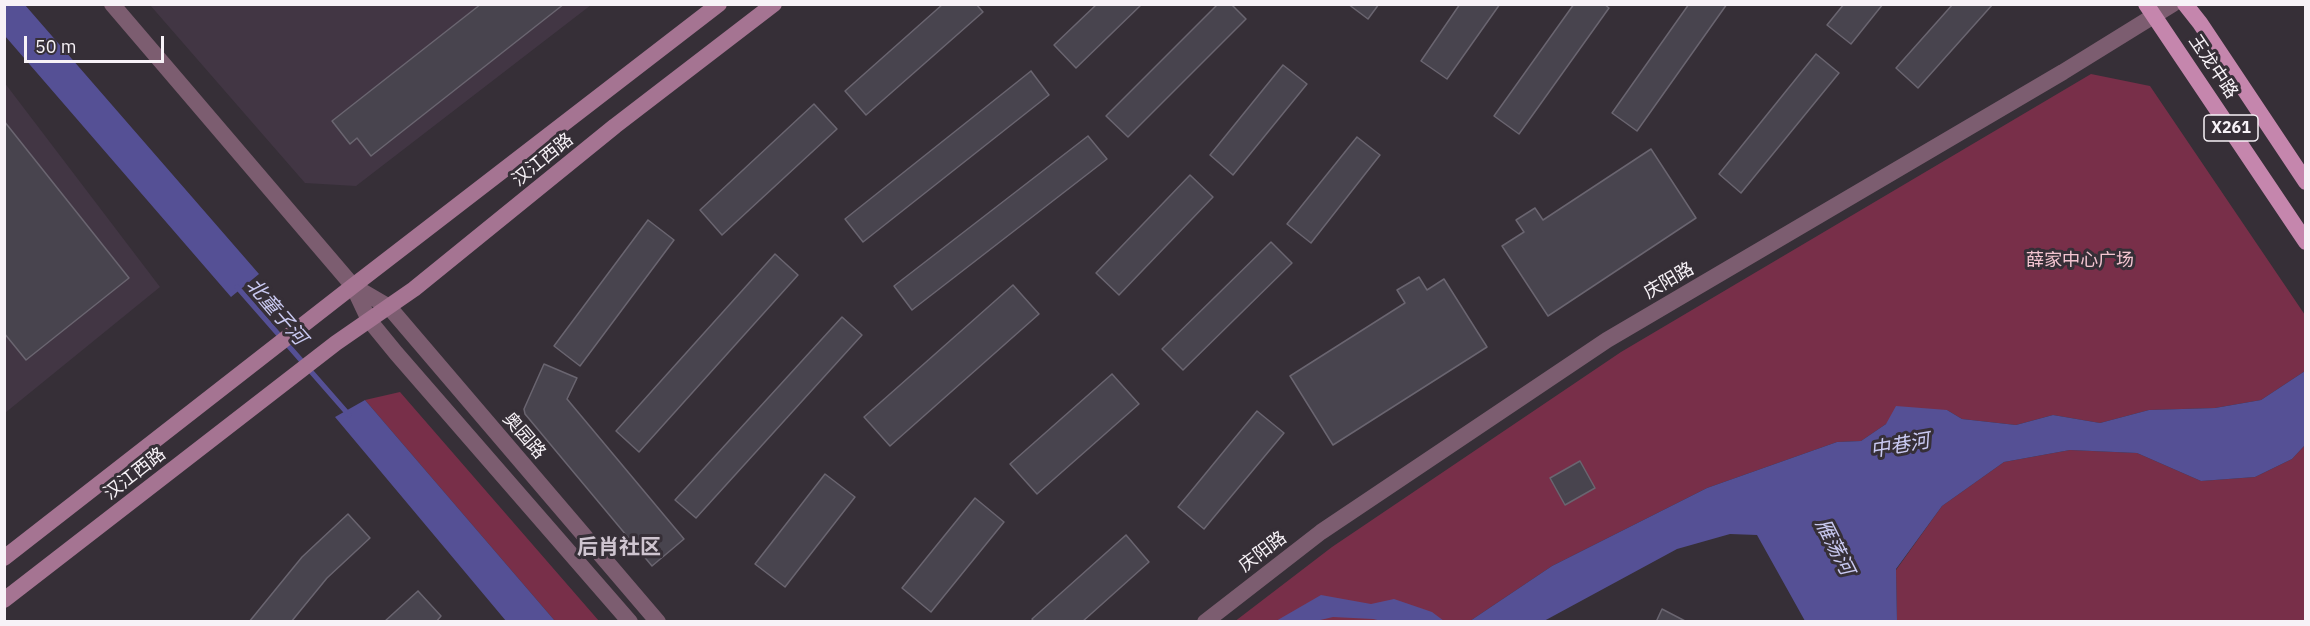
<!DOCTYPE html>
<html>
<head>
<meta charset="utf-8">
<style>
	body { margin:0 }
	#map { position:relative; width:2310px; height:626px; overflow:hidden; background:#362f37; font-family:"IBM Plex Sans",sans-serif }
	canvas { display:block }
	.frame { position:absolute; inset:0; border:6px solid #f7f2f7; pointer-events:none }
	.scale { position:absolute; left:24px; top:36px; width:140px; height:27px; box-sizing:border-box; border:3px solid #f7f2f7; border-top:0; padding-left:8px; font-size:18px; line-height:21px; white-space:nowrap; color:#f7f2f7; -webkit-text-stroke:4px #362f37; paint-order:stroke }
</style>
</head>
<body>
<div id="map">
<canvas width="2310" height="626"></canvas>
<div class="frame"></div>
<div class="scale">50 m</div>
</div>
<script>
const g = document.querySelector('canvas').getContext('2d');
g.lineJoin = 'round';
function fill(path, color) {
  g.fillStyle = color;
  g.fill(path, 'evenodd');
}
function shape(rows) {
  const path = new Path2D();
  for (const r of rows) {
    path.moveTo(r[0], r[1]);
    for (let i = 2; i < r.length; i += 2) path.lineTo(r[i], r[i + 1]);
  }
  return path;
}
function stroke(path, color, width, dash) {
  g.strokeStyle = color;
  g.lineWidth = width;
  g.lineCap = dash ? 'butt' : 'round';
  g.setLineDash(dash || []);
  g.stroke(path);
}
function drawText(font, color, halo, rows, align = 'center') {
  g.font = font + ' "IBM Plex Sans","Noto Sans SC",sans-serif';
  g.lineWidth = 6;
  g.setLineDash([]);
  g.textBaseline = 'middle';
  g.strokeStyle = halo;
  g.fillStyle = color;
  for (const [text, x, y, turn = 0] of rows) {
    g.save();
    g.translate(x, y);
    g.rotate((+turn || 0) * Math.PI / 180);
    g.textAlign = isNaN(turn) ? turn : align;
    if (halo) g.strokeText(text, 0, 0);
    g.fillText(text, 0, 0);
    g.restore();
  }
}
fill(shape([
	[150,5,591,5,356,186,305,183],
	[4,82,160,287,5,413,4,413]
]), '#423644');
fill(shape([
	[2091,74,2150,86,2305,315,2305,371,2261,400,2215,408,2149,410,2100,423,2053,415,2016,425,1962,419,1947,410,1886,424,1861,441,1837,442,1707,488,1552,566,1470,621,1234,622,1332,547,1621,352],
	[400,392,599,621,555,621,365,400],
	[2305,445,2305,621,1897,621,1896,570,1942,506,2004,462,2070,450,2137,453,2201,481,2255,477,2292,459]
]), '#782f49');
fill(shape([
	[4,5,25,5,259,274,231,297,5,36],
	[2305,371,2305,445,2292,459,2255,477,2201,481,2137,453,2070,450,2004,462,1942,506,1896,569,1897,621,1805,621,1757,535,1730,534,1677,549,1544,621,1470,621,1552,566,1707,488,1837,442,1861,441,1886,424,1896,406,1947,410,1962,419,2016,425,2053,415,2100,423,2149,410,2215,408,2261,400],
	[365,400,555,621,506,621,335,417],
	[1321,595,1371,604,1394,599,1432,612,1444,621,1386,622,1373,619,1333,617,1316,621,1276,621]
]), '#555095');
stroke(shape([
	[237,287,349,415]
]), '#555095', 5);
const building = shape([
	[481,4,564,4,371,156,357,138,350,144,332,121,481,4],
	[943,4,976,4,983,12,866,115,845,91,943,4],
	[1097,4,1142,4,1076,68,1054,45,1097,4],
	[1218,4,1231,4,1246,19,1128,137,1106,116,1218,4],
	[1348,4,1379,4,1368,19,1348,4],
	[1460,4,1500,4,1447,79,1421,61,1460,4],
	[1574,4,1604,4,1609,8,1519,134,1494,116,1574,4],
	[1689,4,1727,4,1637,131,1612,113,1689,4],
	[1844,4,1883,4,1851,44,1827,25,1844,4],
	[1953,4,1993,4,1918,88,1896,68,1953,4],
	[1816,54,1839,73,1741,193,1719,174,1816,54],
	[1283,65,1307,84,1233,175,1210,155,1283,65],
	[1031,71,1049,95,863,242,845,219,1031,71],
	[814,104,837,129,722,235,700,210,814,104],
	[4,121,129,278,26,360,4,333,4,121],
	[1088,136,1107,159,912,310,894,286,1088,136],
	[1357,137,1380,155,1311,243,1287,224,1357,137],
	[1651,149,1696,218,1548,316,1502,246,1524,232,1516,220,1535,208,1543,220,1651,149],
	[1190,175,1213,197,1119,295,1096,273,1190,175],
	[648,220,674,240,580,366,554,346,648,220],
	[1271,242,1292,263,1183,370,1162,349,1271,242],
	[775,254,798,275,639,452,616,431,775,254],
	[1419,277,1427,290,1444,279,1487,347,1333,445,1290,376,1405,303,1397,290,1419,277],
	[1013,285,1039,314,890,446,864,417,1013,285],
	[842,317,862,335,696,518,675,500,842,317],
	[544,364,577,378,567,399,684,539,652,566,525,414,524,409,544,364],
	[1112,374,1139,404,1037,494,1010,464,1112,374],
	[1257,411,1284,433,1204,529,1178,507,1257,411],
	[1580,461,1595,488,1565,505,1550,478,1580,461],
	[825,474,855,497,785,587,755,564,825,474],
	[975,498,1004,522,931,612,902,588,975,498],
	[348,514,370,538,327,578,291,622,249,622,302,557,348,514],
	[1126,535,1149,562,1082,622,1034,622,1032,619,1126,535],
	[418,591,441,616,436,622,384,622,418,591],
	[1662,609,1687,622,1656,622,1662,609]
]);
fill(building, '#48444e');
stroke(building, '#6a6570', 1.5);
stroke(shape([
	[1205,622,1321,532,1607,340,2063,72,2173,4]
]), '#7c5d70', 16);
stroke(shape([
	[112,4,353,286,369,320,396,353,630,622],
	[353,286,389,307,658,622]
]), '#7c5d70', 16);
stroke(shape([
	[4,558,353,286,719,4],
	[4,600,336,343,414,289,615,126,774,4]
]), '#a57492', 16);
stroke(shape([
	[2146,4,2306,242],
	[2185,4,2200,23,2306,182]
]), '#c586ad', 16);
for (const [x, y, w] of [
	[2231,128,54]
]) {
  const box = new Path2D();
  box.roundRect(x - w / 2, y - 13, w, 26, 4.5);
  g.fillStyle = '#362f37';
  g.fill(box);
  stroke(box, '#f7f2f7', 1.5);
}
drawText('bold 16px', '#f7f2f7', null, [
	["X261",2231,128]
]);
drawText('18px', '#f7f2f7', '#362f37', [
	["玉龙中路",2213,67,56],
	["汉江西路",543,160,-39],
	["庆阳路",1669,281,-30],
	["奥园路",524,436,49],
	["汉江西路",135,474,-38],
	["庆阳路",1263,552,-37]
]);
drawText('18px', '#f3c4d0', '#362f37', [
	["薛家中心广场",2080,261]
]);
drawText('italic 20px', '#c9c9f1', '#362f37', [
	["北童子河",276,312,49],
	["中巷河",1900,446,-10],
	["雁荡河",1834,547,63]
]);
drawText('bold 21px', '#cfc5d0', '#362f37', [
	["后肖社区",619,548]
]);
</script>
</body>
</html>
